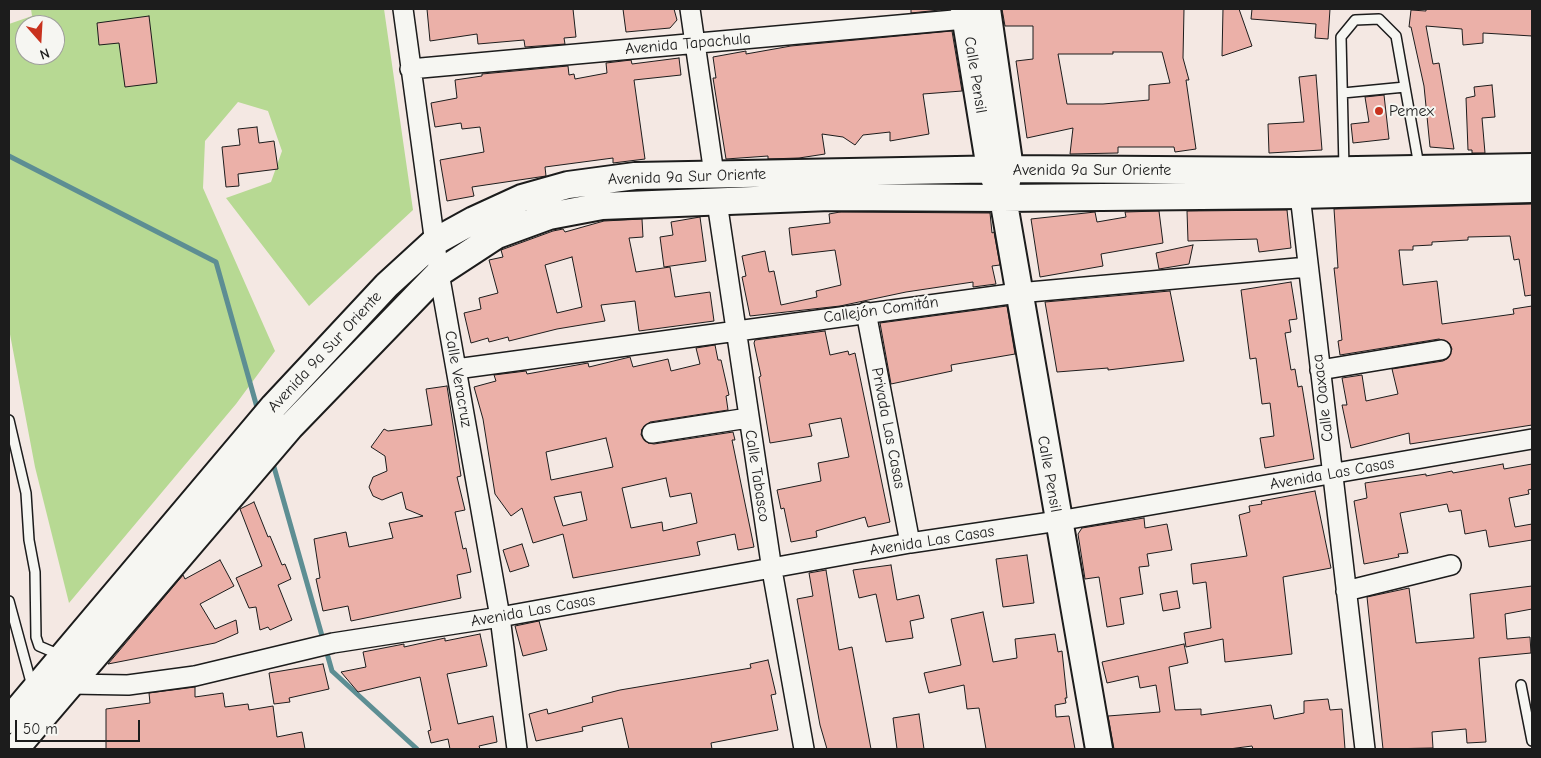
<!DOCTYPE html>
<html>
<head>
<meta charset="utf-8">
<style>
	body { margin:0 }
	#map { position:relative; width:1541px; height:758px; overflow:hidden; background:#f4e8e3; font-family:"Comic Neue",sans-serif }
	canvas { display:block }
	.frame { position:absolute; inset:0; border:10px solid #1c1c1c; pointer-events:none }
	.north { position:absolute; left:15px; top:15px; width:50px; height:50px; box-sizing:border-box; background:#f6f6f2; border:1px solid #9f9f9c; border-radius:50%; rotate:161deg; font-size:14px; font-weight:700; line-height:20px; text-align:center; color:#1c1c1c }
	.north::after { content:''; display:block; margin:auto; width:18px; height:22px; background:#c8321e; clip-path:polygon(50% 0,100% 100%,50% 72%,0 100%) }
	.scale { position:absolute; left:15px; top:720px; width:125px; height:22px; box-sizing:border-box; border:2px solid #1c1c1c; border-top:0; padding-left:6px; font-size:15px; line-height:18px; white-space:nowrap; color:#1c1c1c; -webkit-text-stroke:4px #f6f6f2; paint-order:stroke }
</style>
</head>
<body>
<div id="map">
<canvas width="1541" height="758"></canvas>
<div class="frame"></div>
<div class="north">N</div>
<div class="scale">50 m</div>
</div>
<script>
const g = document.querySelector('canvas').getContext('2d');
g.lineJoin = 'round';
function fill(path, color) {
  g.fillStyle = color;
  g.fill(path, 'evenodd');
}
function shape(rows) {
  const path = new Path2D();
  for (const r of rows) {
    path.moveTo(r[0], r[1]);
    for (let i = 2; i < r.length; i += 2) path.lineTo(r[i], r[i + 1]);
  }
  return path;
}
function stroke(path, color, width, dash) {
  g.strokeStyle = color;
  g.lineWidth = width;
  g.lineCap = dash ? 'butt' : 'round';
  g.setLineDash(dash || []);
  g.stroke(path);
}
function drawText(font, color, halo, rows, align = 'center') {
  g.font = font + ' "Comic Neue",sans-serif';
  g.lineWidth = 4;
  g.setLineDash([]);
  g.textBaseline = 'middle';
  g.strokeStyle = halo;
  g.fillStyle = color;
  for (const [text, x, y, turn = 0] of rows) {
    g.save();
    g.translate(x, y);
    g.rotate((+turn || 0) * Math.PI / 180);
    g.textAlign = isNaN(turn) ? turn : align;
    if (halo) g.strokeText(text, 0, 0);
    g.fillText(text, 0, 0);
    g.restore();
  }
}
fill(shape([
	[31,9,384,9,413,210,309,306,226,198,271,182,282,151,268,111,238,102,205,141,203,188,275,351,236,404,69,603,35,467,9,329,9,24,32,16],
	[25,25,55,25,55,55,25,55]
]), '#b7d993');
stroke(shape([
	[9,156,216,262,258,411],
	[272,460,332,671,417,749]
]), '#5d8e93', 5);
const building = shape([
	[427,9,573,9,576,37,564,38,565,44,525,47,524,40,478,44,477,34,430,41,427,9],
	[623,9,674,9,677,20,670,28,626,32,623,9],
	[911,9,949,9,911,13,911,9],
	[1002,9,1184,9,1183,58,1189,80,1186,80,1196,149,1175,152,1174,147,1118,147,1118,153,1070,154,1073,128,1027,138,1016,61,1033,59,1033,26,1005,26,1002,9],
	[1113,52,1162,52,1170,83,1149,85,1149,100,1103,104,1067,104,1058,54,1113,54,1113,52],
	[1223,9,1239,9,1252,46,1222,56,1223,9],
	[1252,9,1330,9,1328,39,1315,38,1316,24,1251,19,1252,9],
	[1426,9,1532,9,1532,36,1483,33,1483,43,1463,45,1462,29,1426,26,1433,64,1439,63,1454,149,1430,147,1424,86,1411,27,1409,27,1411,10,1426,11,1426,9],
	[149,16,157,83,125,87,119,43,99,45,97,23,149,16],
	[952,31,962,91,923,94,929,134,890,141,890,132,863,135,855,145,843,137,822,134,825,154,799,158,768,159,768,156,726,159,713,78,716,78,713,57,746,51,746,54,791,46,952,31],
	[679,58,681,75,634,80,645,159,613,163,613,158,545,167,546,176,472,187,474,196,447,201,440,160,484,152,480,127,462,129,461,123,435,127,431,103,457,98,455,80,482,76,482,74,568,66,569,75,574,74,575,79,607,73,606,63,631,60,632,64,679,58],
	[1316,75,1322,150,1269,153,1268,124,1304,122,1299,77,1316,75],
	[1492,85,1495,117,1482,118,1485,153,1472,153,1472,150,1468,150,1466,98,1475,96,1474,87,1492,85],
	[1384,95,1389,139,1353,143,1351,124,1369,122,1365,97,1384,95],
	[257,127,259,143,274,141,278,169,238,174,239,186,226,187,222,147,240,145,238,129,257,127],
	[1532,204,1532,295,1525,296,1519,259,1514,260,1510,236,1468,237,1468,240,1432,242,1432,245,1413,246,1413,250,1399,250,1403,285,1437,281,1442,324,1514,314,1513,309,1532,306,1532,425,1410,444,1409,433,1351,448,1342,405,1347,405,1342,378,1362,375,1366,401,1398,394,1392,369,1443,361,1448,358,1452,349,1449,343,1439,339,1340,355,1338,341,1342,340,1334,268,1338,268,1334,209,1532,204],
	[1287,210,1291,248,1259,252,1257,239,1188,241,1187,211,1287,210],
	[1159,211,1163,243,1101,254,1103,266,1040,277,1031,219,1095,212,1097,222,1126,217,1125,212,1159,211],
	[840,212,990,213,992,233,994,232,1000,265,992,266,996,284,973,287,973,282,906,292,840,306,750,316,742,277,746,276,742,256,765,251,769,272,774,271,781,305,817,297,816,291,841,285,835,250,792,255,789,228,830,223,829,214,840,212],
	[700,217,706,261,664,267,660,237,673,235,671,222,700,217],
	[642,219,643,237,629,238,636,272,670,267,675,297,710,292,714,321,639,331,635,301,601,305,605,321,557,329,509,341,508,337,489,342,488,338,471,343,464,313,481,309,479,298,498,293,489,260,503,257,501,250,553,231,563,229,565,232,604,221,642,219],
	[572,257,582,307,557,313,545,265,572,257],
	[1193,245,1189,264,1159,269,1156,253,1193,245],
	[1291,282,1297,319,1289,320,1291,332,1285,333,1291,370,1295,369,1298,387,1302,386,1314,459,1265,468,1260,438,1274,436,1270,403,1262,404,1256,358,1250,359,1241,290,1291,282],
	[1170,291,1184,361,1108,370,1108,368,1057,372,1045,302,1170,291],
	[1007,306,1015,354,951,365,952,371,891,384,880,323,1007,306],
	[825,331,830,355,848,351,849,355,855,353,890,522,868,527,865,517,816,531,817,537,791,542,784,508,781,509,777,490,821,481,818,463,849,457,841,418,809,424,812,436,770,443,759,377,761,376,754,343,755,340,825,331],
	[715,345,718,360,721,360,729,395,726,396,728,410,650,422,642,429,641,435,648,443,654,444,733,432,735,440,732,440,754,547,738,550,735,534,697,542,700,555,573,578,563,534,533,543,522,508,511,516,495,494,483,419,474,387,496,381,494,375,526,371,527,374,588,363,589,367,630,357,633,367,668,359,671,371,700,364,696,348,715,345],
	[606,438,613,467,551,480,546,452,606,438],
	[666,478,670,497,691,493,697,523,663,531,662,522,631,528,622,488,666,478],
	[581,492,587,520,563,526,554,497,581,492],
	[447,386,461,476,457,477,465,510,455,512,463,549,466,548,471,572,457,575,461,598,351,621,348,606,323,611,316,579,320,578,314,539,346,532,349,547,393,538,389,523,423,516,406,509,402,492,382,500,373,496,369,487,373,477,387,471,385,456,371,447,384,429,388,431,432,425,426,389,447,386],
	[1503,464,1504,469,1532,464,1532,489,1528,490,1529,494,1509,498,1515,527,1532,524,1532,540,1489,547,1486,530,1465,534,1461,510,1449,512,1447,504,1400,513,1408,553,1398,554,1399,557,1364,564,1354,501,1367,498,1365,483,1426,474,1426,476,1452,471,1453,473,1503,464],
	[1315,491,1331,568,1283,577,1292,654,1225,662,1223,639,1186,647,1184,633,1211,628,1206,582,1193,584,1191,564,1247,556,1239,515,1250,512,1249,506,1262,504,1261,501,1315,491],
	[254,502,268,537,270,536,282,565,285,564,291,579,278,585,292,620,270,630,268,627,260,630,256,607,249,608,236,578,262,566,240,509,254,502],
	[1144,518,1145,528,1167,524,1172,550,1147,554,1149,566,1139,567,1143,594,1120,598,1124,624,1107,627,1099,577,1085,579,1078,534,1082,528,1144,518],
	[522,544,529,566,510,572,503,550,522,544],
	[1027,555,1034,603,1003,607,996,559,1027,555],
	[220,560,234,586,200,604,215,629,236,620,238,633,215,643,108,664,183,575,185,579,220,560],
	[891,565,897,600,919,595,924,618,910,621,913,638,886,642,876,594,859,598,853,570,891,565],
	[826,570,839,650,852,647,871,749,827,749,820,725,797,599,813,596,809,573,826,570],
	[1532,586,1532,609,1505,614,1507,639,1530,637,1531,653,1479,658,1486,742,1467,743,1466,729,1432,732,1433,748,1383,749,1367,597,1409,588,1416,643,1474,638,1470,594,1532,586],
	[1177,591,1180,608,1163,611,1160,594,1177,591],
	[983,612,993,662,1017,658,1015,639,1055,634,1058,652,1062,651,1067,698,1065,698,1066,703,1055,705,1056,717,1069,716,1075,749,986,749,979,708,967,709,964,685,929,693,924,673,961,665,951,619,983,612],
	[539,621,547,650,523,656,515,626,539,621],
	[480,634,487,666,447,674,458,724,493,716,497,742,479,746,480,749,450,749,448,739,431,743,428,731,431,730,420,677,358,692,341,672,366,667,363,652,404,644,404,647,445,638,445,641,480,634],
	[1184,644,1188,663,1169,667,1175,710,1201,709,1201,715,1271,705,1274,719,1304,713,1304,701,1328,699,1330,710,1342,709,1345,749,1253,749,1252,746,1229,749,1114,749,1108,716,1160,712,1156,685,1140,688,1138,676,1107,683,1102,662,1184,644],
	[768,660,776,694,771,695,778,730,711,743,712,749,629,749,622,718,582,727,583,731,536,741,529,714,547,709,548,714,593,702,592,697,620,690,751,668,750,664,768,660],
	[323,664,329,689,289,698,290,702,274,704,269,673,323,664],
	[195,687,195,697,223,693,225,707,248,704,249,710,273,706,277,737,302,732,305,749,106,749,106,709,150,703,149,693,195,687],
	[919,714,924,749,897,749,893,718,919,714]
]);
fill(building, '#ebb0a8');
stroke(building, '#1c1c1c', 1);
const service = shape([
	[1343,93,1405,87],
	[1344,168,1341,37,1355,20,1379,19,1396,36,1419,166],
	[9,420,26,493,29,540,35,572,36,637,39,646,60,655],
	[9,601,32,686],
	[1521,685,1532,741]
]);
const minor = shape([
	[403,9,439,273,500,617,517,749],
	[690,9,714,174],
	[410,69,965,19],
	[1300,195,1365,749],
	[717,202,772,570,804,749],
	[866,312,910,543],
	[456,369,1018,293,1308,267],
	[1320,370,1441,350],
	[652,433,748,418],
	[1346,591,1451,565],
	[71,684,128,685,195,676,333,643,500,617,910,543,1058,521,1532,439]
]);
const secondary = shape([
	[964,9,990,169,1003,198,1099,749],
	[987,9,1010,169,1006,185],
	[9,720,274,406,387,285,434,242,474,220,522,198,568,185,635,176,1010,169,1299,171,1532,167],
	[15,749,290,427,439,273,497,235,549,216,602,206,830,197,1003,198,1300,195,1532,189]
]);
stroke(service, '#1c1c1c', 12);
stroke(minor, '#1c1c1c', 22);
stroke(secondary, '#1c1c1c', 30);
stroke(service, '#f6f6f2', 9);
stroke(minor, '#f6f6f2', 19);
stroke(secondary, '#f6f6f2', 26);
for (const [x, y, r, color] of [
	[1379,111,5,"#c8321e"]
]) {
  const dot = new Path2D();
  dot.arc(x, y, r, 0, 2 * Math.PI);
  g.fillStyle = color;
  g.fill(dot);
  stroke(dot, '#f6f6f2', 2);
}
drawText('16px', '#1c1c1c', '#f6f6f2', [
	["Avenida Tapachula",688,44,-5],
	["Calle Pensil",975,75,81],
	["Avenida 9a Sur Oriente",1092,170],
	["Avenida 9a Sur Oriente",687,177,-2],
	["Callejón Comitán",881,310,-8],
	["Avenida 9a Sur Oriente",325,352,-47],
	["Calle Veracruz",458,379,80],
	["Calle Oaxaca",1323,398,-97],
	["Privada Las Casas",888,428,79],
	["Calle Pensil",1049,474,80],
	["Avenida Las Casas",1332,474,-10],
	["Calle Tabasco",757,476,81],
	["Avenida Las Casas",932,541,-9],
	["Avenida Las Casas",533,611,-10]
]);
drawText('16px', '#1c1c1c', '#f6f6f2', [
	["Pemex",1389,111]
], 'left');
</script>
</body>
</html>
